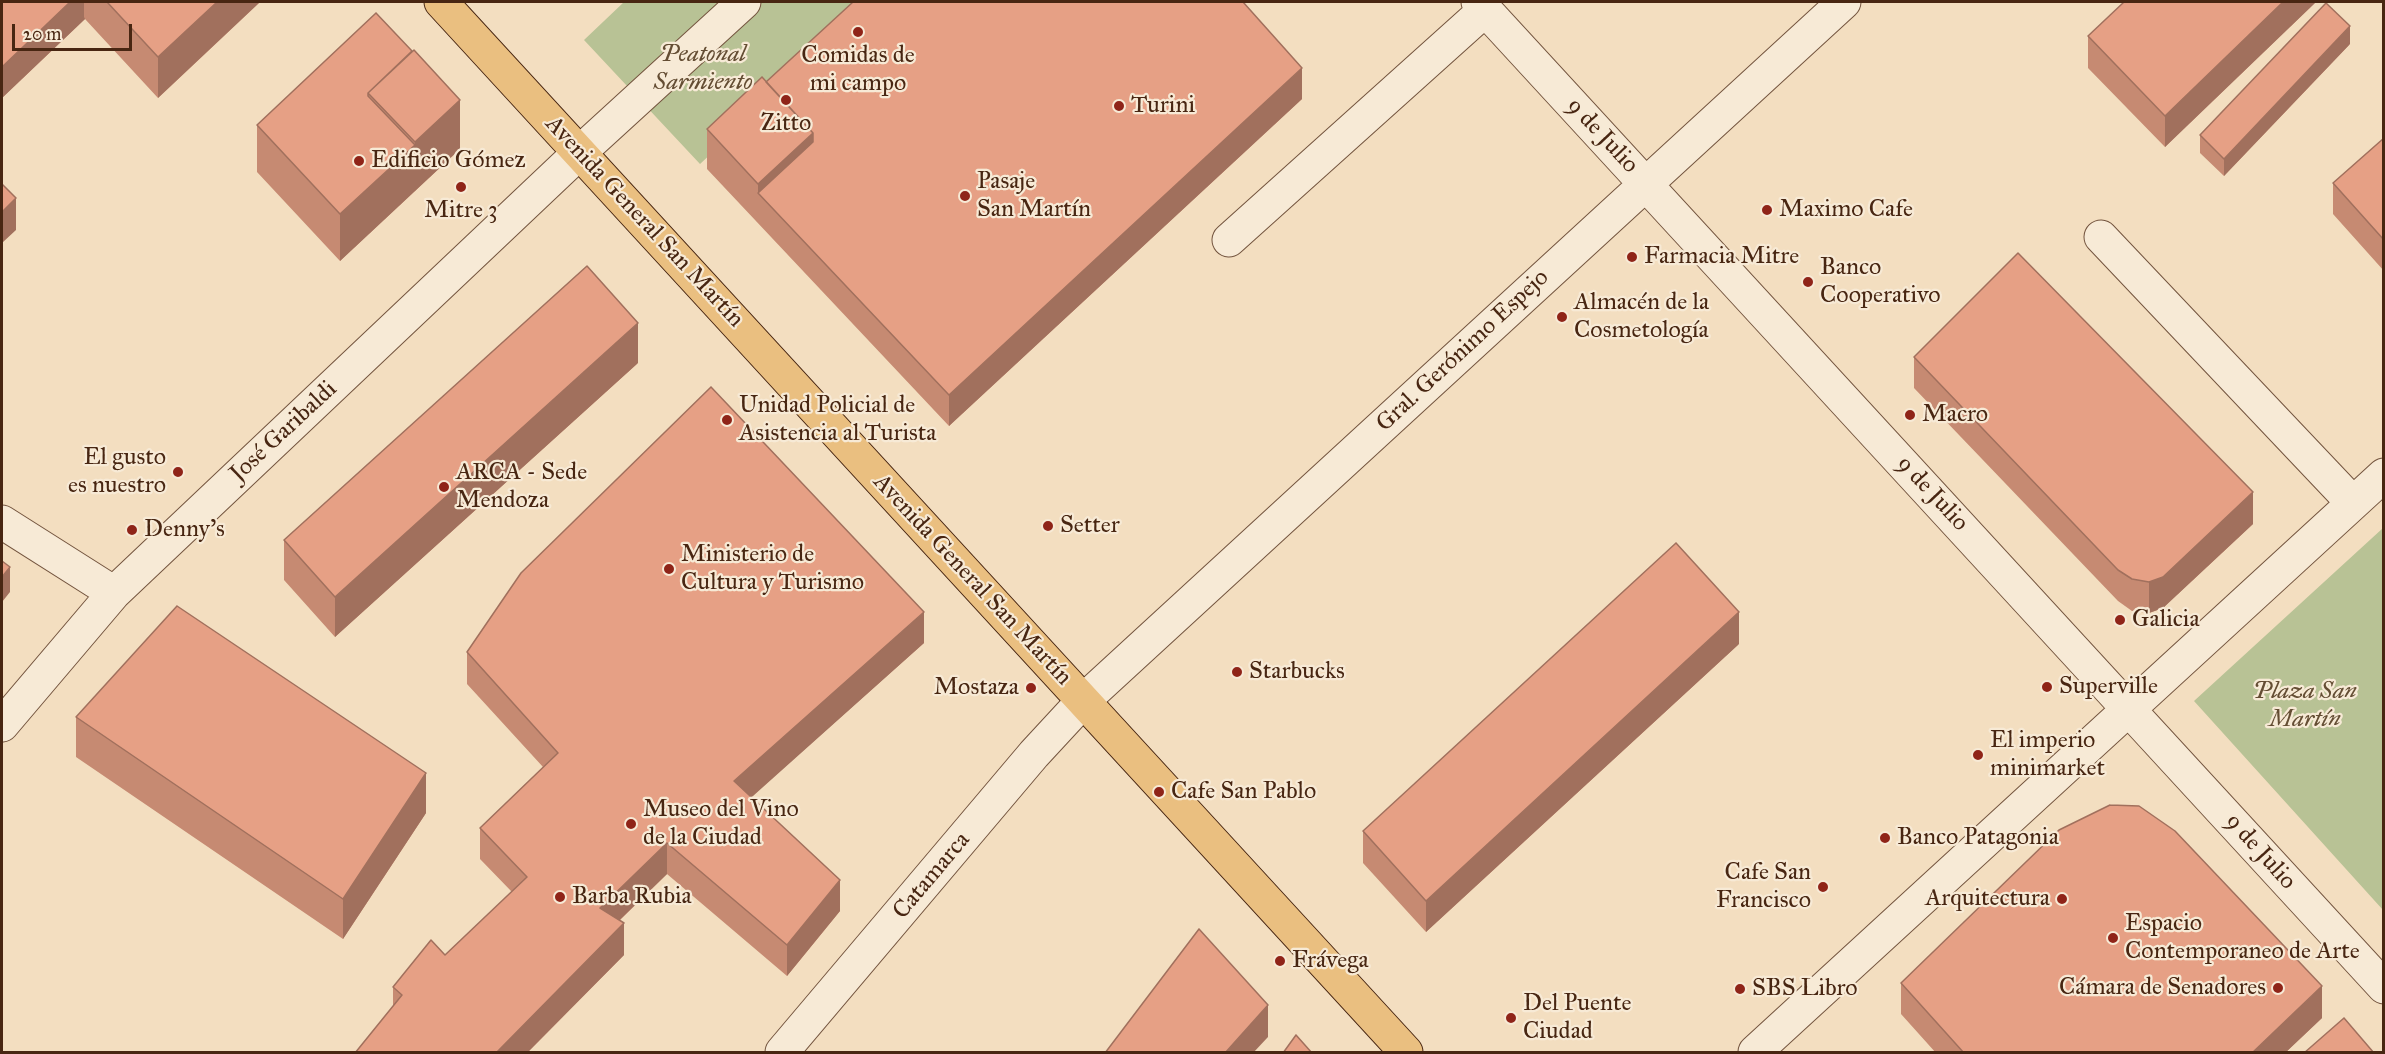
<!DOCTYPE html>
<html>
<head>
<meta charset="utf-8">
<style>
	body { margin:0 }
	#map { position:relative; width:2385px; height:1054px; overflow:hidden; background:#f3dec0; font-family:"IM FELL Great Primer",serif }
	canvas { display:block }
	.frame { position:absolute; inset:0; border:3px solid #482612; pointer-events:none }
	.scale { position:absolute; left:12px; top:24px; width:120px; height:27px; box-sizing:border-box; border:3px solid #482612; border-top:0; padding-left:8px; font-size:18px; line-height:21px; white-space:nowrap; color:#482612; -webkit-text-stroke:4px #f7ead6; paint-order:stroke }
</style>
</head>
<body>
<div id="map">
<canvas width="2385" height="1054"></canvas>
<div class="frame"></div>
<div class="scale">20 m</div>
</div>
<script>
const g = document.querySelector('canvas').getContext('2d');
g.lineJoin = 'round';
function fill(path, color) {
  g.fillStyle = color;
  g.fill(path, 'evenodd');
}
function shape(rows) {
  const path = new Path2D();
  for (const r of rows) {
    path.moveTo(r[0], r[1]);
    for (let i = 2; i < r.length; i += 2) path.lineTo(r[i], r[i + 1]);
  }
  return path;
}
function stroke(path, color, width, dash) {
  g.strokeStyle = color;
  g.lineWidth = width;
  g.lineCap = dash ? 'butt' : 'round';
  g.setLineDash(dash || []);
  g.stroke(path);
}
function drawText(font, color, halo, rows, align = 'center') {
  g.font = font + ' "IM FELL Great Primer",serif';
  g.lineWidth = 4.5;
  g.setLineDash([]);
  g.textBaseline = 'middle';
  g.strokeStyle = halo;
  g.fillStyle = color;
  for (const [text, x, y, turn = 0] of rows) {
    g.save();
    g.translate(x, y);
    g.rotate((+turn || 0) * Math.PI / 180);
    g.textAlign = isNaN(turn) ? turn : align;
    if (halo) g.strokeText(text, 0, 0);
    g.fillText(text, 0, 0);
    g.restore();
  }
}
fill(shape([
	[624,2,874,2,700,164,584,40],
	[2383,528,2383,910,2194,701]
]), '#b8c295');
const minor = shape([
	[1478,2,2384,987],
	[2101,237,2353,503],
	[1229,240,1485,10],
	[2,522,114,593],
	[2,725,114,593,580,152,744,2],
	[782,1052,1034,754,1083,701,1844,2],
	[1755,1052,2384,475]
]);
const major = shape([
	[441,2,1406,1052]
]);
stroke(minor, '#73543e', 35);
stroke(major, '#482612', 35);
stroke(minor, '#f7ead6', 33);
stroke(major, '#eabf80', 33);
fill(shape([
	[2,2,260,2,158,98,85,19,2,98],
	[2316,2,2165,147,2088,68,2088,36],
	[376,13,460,149,340,261,257,172,257,125],
	[2350,44,2224,176,2200,153,2200,135],
	[766,82,1302,99,949,426,707,169,707,129],
	[2384,138,2384,271,2333,214,2333,183],
	[1914,357,2253,524,2163,608,2149,613,2132,611,2118,601,1914,388],
	[638,363,335,637,284,580,284,540],
	[924,643,751,797,840,911,787,976,667,874,620,920,624,955,527,1053,355,1053,393,1006,393,987,445,955,512,892,480,859,480,828,543,767,467,684,467,652],
	[1739,644,1426,932,1363,863,1363,831],
	[76,717,426,813,343,939,76,757],
	[1901,983,2322,1018,2285,1053,1936,1053,1901,1014]
]), '#c68a72');
fill(shape([
	[70,2,84,2,84,17,85,19,2,98,2,67],
	[217,2,260,2,158,98,158,57],
	[2283,2,2316,2,2165,147,2165,116],
	[2350,26,2350,44,2224,176,2224,159],
	[1302,68,1302,99,949,426,949,395],
	[460,100,460,149,340,261,340,214,415,145,415,142],
	[813,133,813,174,758,193,758,184],
	[16,198,16,230,2,243,2,212],
	[638,323,638,363,335,637,335,597],
	[2253,492,2253,524,2163,608,2149,613,2149,582],
	[10,567,10,592,2,602,2,577],
	[924,612,924,643,734,813,734,781],
	[1739,612,1739,644,1426,932,1426,901],
	[426,773,426,813,343,939,343,899],
	[667,843,667,874,600,939,600,908],
	[840,880,840,911,787,976,787,945],
	[624,923,624,955,527,1053,496,1053],
	[2322,986,2322,1018,2285,1053,2252,1053],
	[1268,1005,1268,1037,1253,1053,1225,1053]
]), '#a1705d');
const building = shape([
	[2,2,70,2,2,67,2,2],
	[107,2,217,2,158,57,107,2],
	[853,2,1243,2,1302,68,949,395,758,193,813,142,813,133,766,82,853,2],
	[2124,2,2283,2,2165,116,2088,36,2124,2],
	[2326,3,2350,26,2224,159,2200,135,2326,3],
	[376,13,412,51,368,93,368,96,415,145,340,214,257,125,376,13],
	[414,50,460,100,415,142,368,93,414,50],
	[762,77,813,133,758,184,707,129,762,77],
	[2384,138,2384,240,2333,183,2384,138],
	[2,184,16,198,2,212,2,184],
	[2018,253,2253,492,2163,577,2149,582,2132,579,2118,570,1914,357,2018,253],
	[587,266,638,323,335,597,284,540,587,266],
	[711,387,924,612,734,781,840,880,787,945,667,843,600,908,624,923,496,1053,355,1053,402,995,393,987,431,940,445,955,527,877,480,828,558,753,467,652,521,573,711,387],
	[1676,543,1739,612,1426,901,1363,831,1676,543],
	[2,561,10,567,2,577,2,561],
	[177,606,426,773,343,899,76,717,177,606],
	[2110,805,2139,806,2175,831,2322,986,2252,1053,1964,1053,1901,983,2059,830,2110,805],
	[1199,929,1268,1005,1225,1053,1105,1053,1199,929],
	[2344,1018,2374,1053,2304,1053,2344,1018],
	[1296,1035,1312,1053,1283,1053,1296,1035]
]);
fill(building, '#e6a085');
stroke(building, '#a1705d', 1.5);
for (const [x, y, r, color] of [
	[858,32,6,"#8f2418"],
	[786,100,6,"#8f2418"],
	[1119,106,6,"#8f2418"],
	[359,161,6,"#8f2418"],
	[461,187,6,"#8f2418"],
	[965,196,6,"#8f2418"],
	[1767,210,6,"#8f2418"],
	[1632,257,6,"#8f2418"],
	[1808,282,6,"#8f2418"],
	[1562,317,6,"#8f2418"],
	[1910,415,6,"#8f2418"],
	[727,420,6,"#8f2418"],
	[178,472,6,"#8f2418"],
	[444,487,6,"#8f2418"],
	[1048,526,6,"#8f2418"],
	[132,530,6,"#8f2418"],
	[669,569,6,"#8f2418"],
	[2120,620,6,"#8f2418"],
	[1237,672,6,"#8f2418"],
	[2047,687,6,"#8f2418"],
	[1031,688,6,"#8f2418"],
	[1978,755,6,"#8f2418"],
	[1159,792,6,"#8f2418"],
	[631,824,6,"#8f2418"],
	[1885,838,6,"#8f2418"],
	[1823,887,6,"#8f2418"],
	[560,897,6,"#8f2418"],
	[2062,899,6,"#8f2418"],
	[2113,938,6,"#8f2418"],
	[1280,961,6,"#8f2418"],
	[2278,988,6,"#8f2418"],
	[1740,989,6,"#8f2418"],
	[1511,1018,6,"#8f2418"]
]) {
  const dot = new Path2D();
  dot.arc(x, y, r, 0, 2 * Math.PI);
  g.fillStyle = color;
  g.fill(dot);
  stroke(dot, '#f7ead6', 2);
}
drawText('italic 24px', '#644d33', '#f7ead6', [
	["Peatonal",703,55],
	["Sarmiento",703,83],
	["Plaza San",2305,692],
	["Martín",2305,720]
]);
drawText('24px', '#482612', '#f7ead6', [
	["Comidas de",858,56,"center"],
	["mi campo",858,84,"center"],
	["Turini",1131,106],
	["Zitto",786,124,"center"],
	["Edificio Gómez",371,161],
	["Pasaje",977,182],
	["San Martín",977,210],
	["Maximo Cafe",1779,210],
	["Mitre 3",461,211,"center"],
	["Farmacia Mitre",1644,257],
	["Banco",1820,268],
	["Cooperativo",1820,296],
	["Almacén de la",1574,303],
	["Cosmetología",1574,331],
	["Unidad Policial de",739,406],
	["Asistencia al Turista",739,434],
	["Macro",1922,415],
	["El gusto",166,458,"right"],
	["es nuestro",166,486,"right"],
	["ARCA - Sede",456,473],
	["Mendoza",456,501],
	["Setter",1060,526],
	["Denny's",144,530],
	["Ministerio de",681,555],
	["Cultura y Turismo",681,583],
	["Galicia",2132,620],
	["Starbucks",1249,672],
	["Superville",2059,687],
	["Mostaza",1019,688,"right"],
	["El imperio",1990,741],
	["minimarket",1990,769],
	["Cafe San Pablo",1171,792],
	["Museo del Vino",643,810],
	["de la Ciudad",643,838],
	["Banco Patagonia",1897,838],
	["Cafe San",1811,873,"right"],
	["Francisco",1811,901,"right"],
	["Barba Rubia",572,897],
	["Arquitectura",2050,899,"right"],
	["Espacio",2125,924],
	["Contemporaneo de Arte",2125,952],
	["Frávega",1292,961],
	["Cámara de Senadores",2266,988,"right"],
	["SBS Libro",1752,989],
	["Del Puente",1523,1004],
	["Ciudad",1523,1032]
], 'left');
drawText('24px', '#482612', '#f7ead6', [
	["9 de Julio",1602,136,47],
	["Avenida General San Martín",644,222,47],
	["Gral. Gerónimo Espejo",1463,351,-43],
	["José Garibaldi",284,432,-43],
	["9 de Julio",1932,494,47],
	["Avenida General San Martín",972,580,47],
	["9 de Julio",2260,852,48],
	["Catamarca",932,876,-50]
]);
</script>
</body>
</html>
